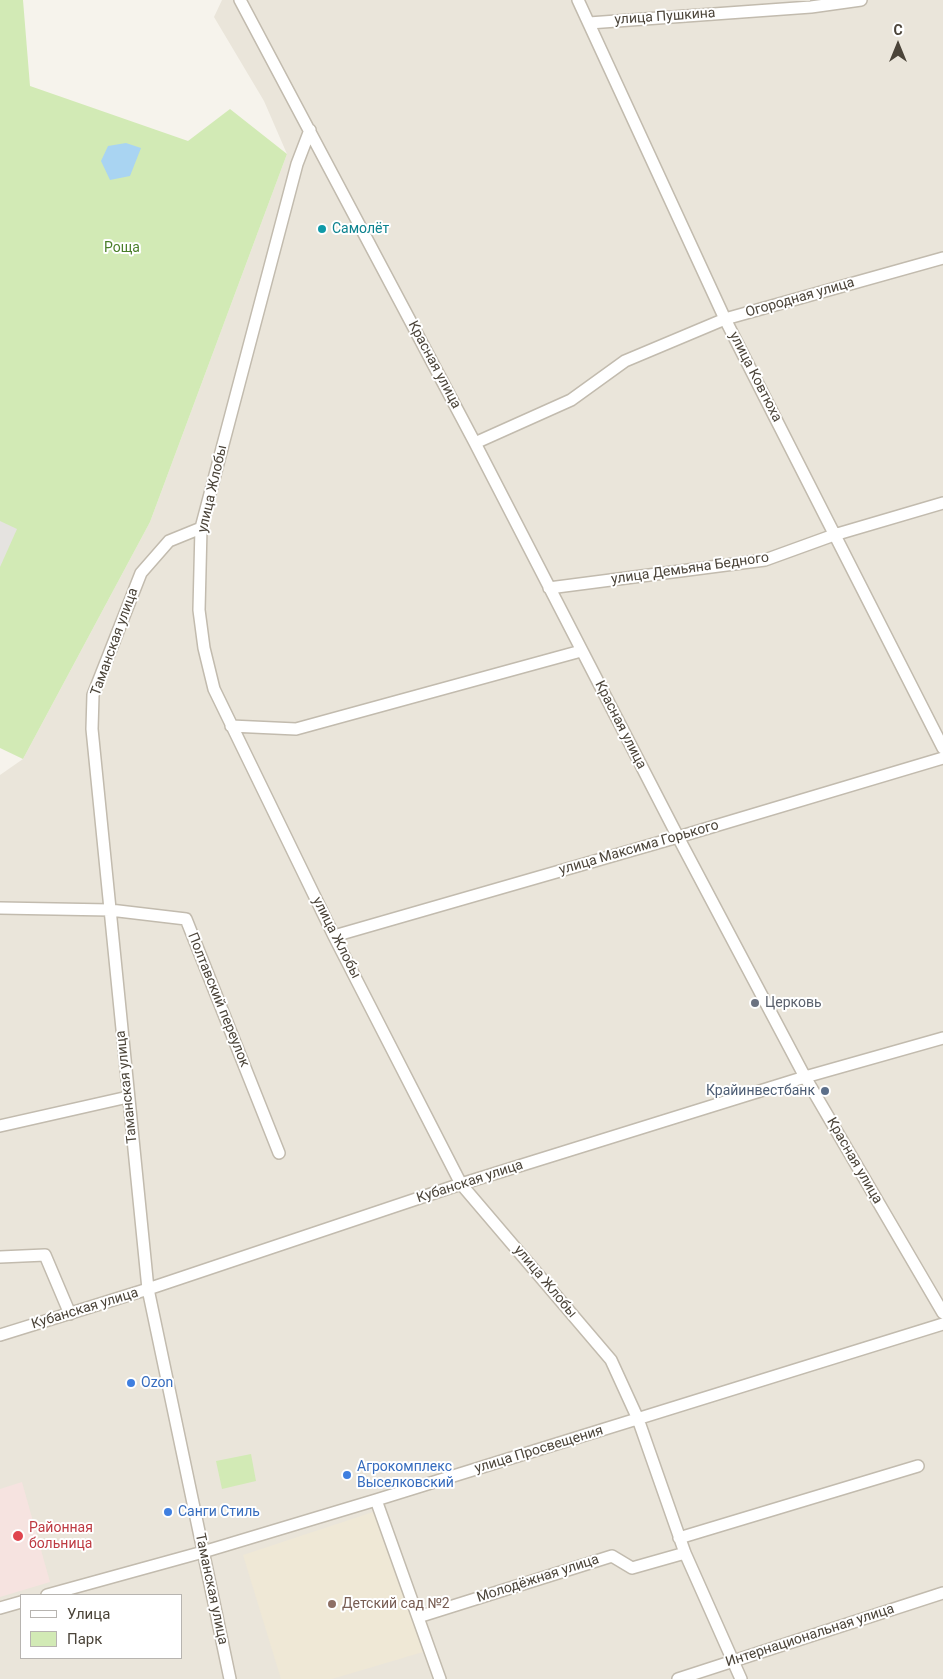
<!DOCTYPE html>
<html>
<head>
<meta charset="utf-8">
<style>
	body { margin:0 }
	#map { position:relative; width:943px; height:1679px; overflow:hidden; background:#f6f3ec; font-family:Roboto,sans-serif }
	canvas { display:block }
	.legend { position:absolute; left:20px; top:1594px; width:162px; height:65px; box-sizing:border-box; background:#fff; border:1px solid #b7b4b0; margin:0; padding:6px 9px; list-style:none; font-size:15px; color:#4b4439 }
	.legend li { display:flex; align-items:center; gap:10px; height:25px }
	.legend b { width:25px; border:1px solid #b7b4b0 }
	.north { position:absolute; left:873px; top:20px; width:50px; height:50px; -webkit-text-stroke:4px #fff; paint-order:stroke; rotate:0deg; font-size:14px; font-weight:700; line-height:20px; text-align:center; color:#4b4439 }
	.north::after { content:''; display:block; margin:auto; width:18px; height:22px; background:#4b4439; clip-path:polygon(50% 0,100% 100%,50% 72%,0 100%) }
</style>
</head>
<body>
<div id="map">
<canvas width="943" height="1679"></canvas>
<ul class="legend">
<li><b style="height:6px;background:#fff"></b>Улица</li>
<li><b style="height:14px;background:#d2eab5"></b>Парк</li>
</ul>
<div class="north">С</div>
</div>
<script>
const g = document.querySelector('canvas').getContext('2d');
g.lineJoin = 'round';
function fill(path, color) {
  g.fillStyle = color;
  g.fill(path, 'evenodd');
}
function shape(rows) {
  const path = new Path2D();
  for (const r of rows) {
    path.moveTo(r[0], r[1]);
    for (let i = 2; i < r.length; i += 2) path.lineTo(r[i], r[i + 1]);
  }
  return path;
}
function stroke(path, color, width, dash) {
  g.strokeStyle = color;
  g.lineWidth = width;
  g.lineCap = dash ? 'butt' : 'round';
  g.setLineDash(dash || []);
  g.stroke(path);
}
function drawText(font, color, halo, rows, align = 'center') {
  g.font = font + ' Roboto,sans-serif';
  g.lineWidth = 4;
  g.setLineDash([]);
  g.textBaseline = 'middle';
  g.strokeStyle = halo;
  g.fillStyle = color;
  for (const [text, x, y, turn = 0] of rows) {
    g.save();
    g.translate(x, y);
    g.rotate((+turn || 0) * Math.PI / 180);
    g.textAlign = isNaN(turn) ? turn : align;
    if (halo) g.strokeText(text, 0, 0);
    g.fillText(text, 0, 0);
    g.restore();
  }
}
fill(shape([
	[222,0,943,0,943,1679,0,1679,0,775,23,759,150,522,287,154,264,101,214,17],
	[21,1595,181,1595,181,1658,21,1658]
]), '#eae5da');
fill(shape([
	[376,1511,423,1652,332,1679,281,1679,243,1555]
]), '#efe8d6');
fill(shape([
	[22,1482,50,1582,0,1597,0,1489]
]), '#f6e3e0');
fill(shape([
	[0,0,23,0,30,86,188,141,230,109,287,154,150,522,23,759,0,748],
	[251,1454,256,1481,222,1489,216,1461]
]), '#d2eab5');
fill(shape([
	[0,521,17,529,0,567]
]), '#e5e3e0');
fill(shape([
	[126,143,141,148,130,176,110,180,101,161,108,146]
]), '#a9d4f2');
const minor = shape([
	[240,0,475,443,678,837,805,1077,943,1313],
	[578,0,725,319,943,748],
	[589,23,811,7,861,0],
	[310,130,297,164,201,528,199,610,204,648,214,689,334,936,461,1184,611,1360,638,1419,685,1553,741,1679],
	[475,443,571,400,625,361,725,319,943,258],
	[201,528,169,541,141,573,93,695,92,729,148,1289,230,1679],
	[549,588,765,560,834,535,943,503],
	[231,726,296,729,581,651],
	[0,908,110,910,186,919,279,1153],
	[334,936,678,837,943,758],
	[0,1126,128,1097],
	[0,1257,45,1255,70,1314],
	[0,1335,148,1289,461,1184,805,1077,943,1038],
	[376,1500,440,1679],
	[679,1538,918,1466],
	[47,1595,203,1552,376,1500,943,1324],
	[0,1608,21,1602],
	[418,1617,612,1556,632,1568,685,1553],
	[678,1679,943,1593]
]);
stroke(minor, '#c2bbae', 14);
stroke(minor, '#fff', 11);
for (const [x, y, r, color] of [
	[322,229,5,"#0f9aa8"],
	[755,1003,5,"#6b7280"],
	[825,1091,5,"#5c6f8a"],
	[131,1383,5,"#3f7fe0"],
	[347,1475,5,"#3f7fe0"],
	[168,1512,5,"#3f7fe0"],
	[18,1536,6,"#e0444e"],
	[332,1604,5,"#8d6e63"]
]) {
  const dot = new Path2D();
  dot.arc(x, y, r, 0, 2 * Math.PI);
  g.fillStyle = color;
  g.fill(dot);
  stroke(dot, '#fff', 2);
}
drawText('14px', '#4b4439', '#fff', [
	["улица Пушкина",665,17,-4],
	["Огородная улица",800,298,-16],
	["Красная улица",434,365,62],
	["улица Ковтюха",755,377,63],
	["улица Жлобы",213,489,-77],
	["улица Демьяна Бедного",690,569,-8],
	["Таманская улица",115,642,-70],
	["Красная улица",620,725,63],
	["улица Максима Горького",639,848,-16],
	["улица Жлобы",336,938,63],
	["Полтавский переулок",218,1000,68],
	["Таманская улица",127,1087,-96],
	["Красная улица",854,1161,60],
	["Кубанская улица",470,1182,-18],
	["улица Жлобы",545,1282,50],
	["Кубанская улица",85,1309,-17],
	["улица Просвещения",539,1450,-17],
	["Молодёжная улица",538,1579,-18],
	["Таманская улица",211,1589,78],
	["Интернациональная улица",810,1636,-18]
]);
drawText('14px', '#0d838f', '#fff', [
	["Самолёт",332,229]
], 'left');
drawText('14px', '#4a7f2a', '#fff', [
	["Роща",122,248]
]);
drawText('14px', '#5b616d', '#fff', [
	["Церковь",765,1003]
], 'left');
drawText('14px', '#4e5e75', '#fff', [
	["Крайинвестбанк",815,1091]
], 'right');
drawText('14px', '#366cbe', '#fff', [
	["Ozon",141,1383],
	["Агрокомплекс",357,1467],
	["Выселковский",357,1483],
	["Санги Стиль",178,1512]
], 'left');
drawText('14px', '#be3a42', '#fff', [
	["Районная",29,1528],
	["больница",29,1544]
], 'left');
drawText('14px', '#785e54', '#fff', [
	["Детский сад №2",342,1604]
], 'left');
</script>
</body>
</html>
